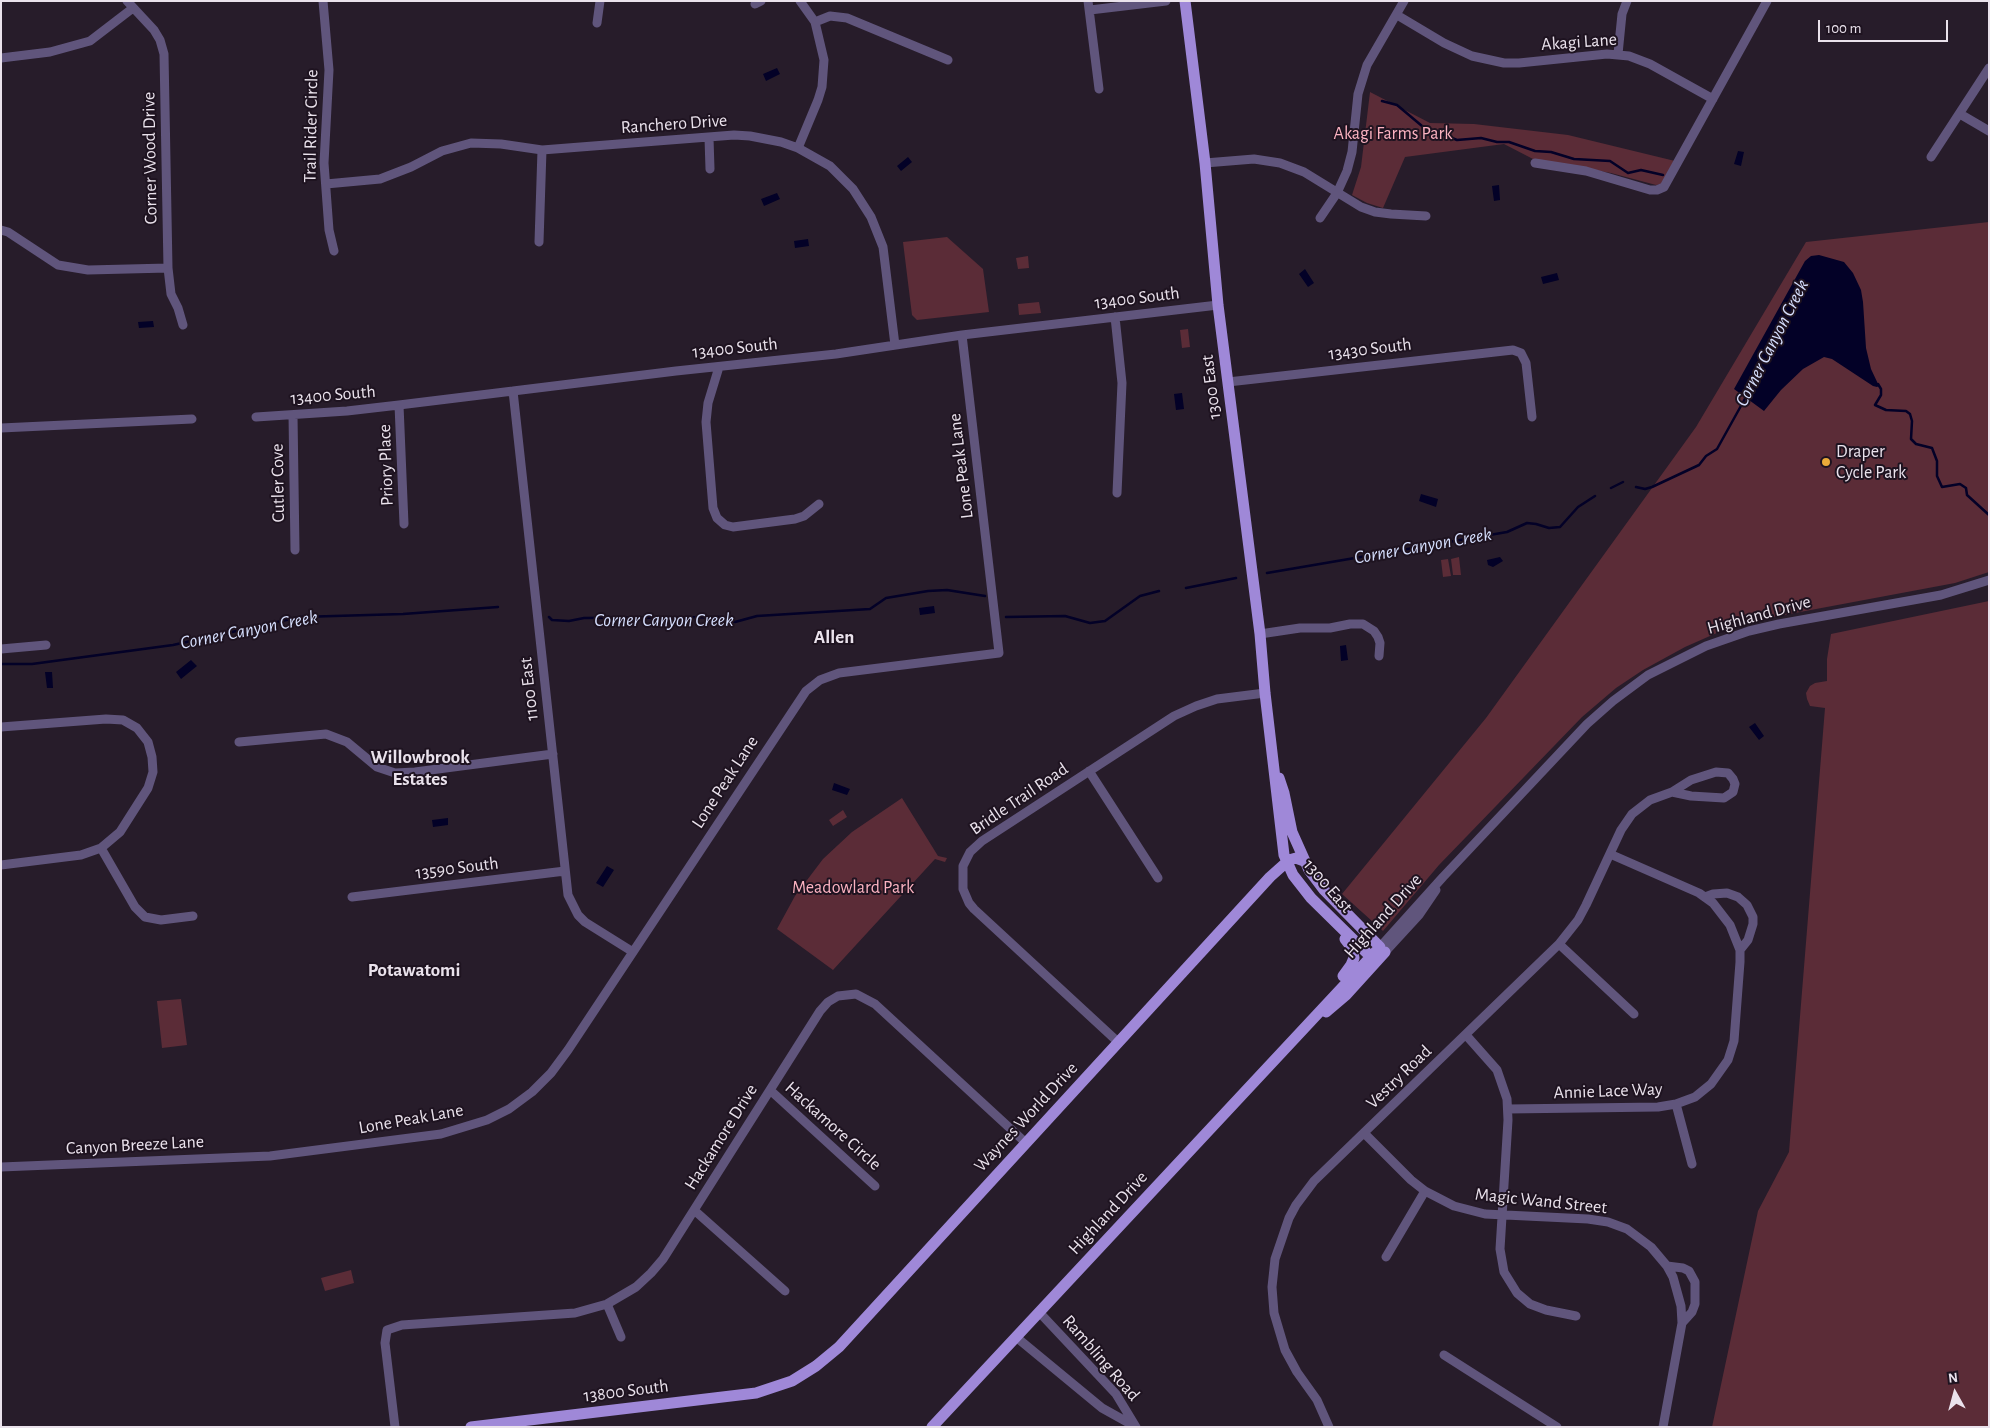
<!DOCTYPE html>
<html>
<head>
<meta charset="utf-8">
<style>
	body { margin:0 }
	#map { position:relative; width:1990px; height:1428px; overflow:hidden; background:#271c2a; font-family:"Alegreya Sans",sans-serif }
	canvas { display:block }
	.frame { position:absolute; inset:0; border:2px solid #eae2ec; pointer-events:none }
	.north { position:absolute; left:1930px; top:1368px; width:50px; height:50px; -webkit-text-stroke:4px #1e1320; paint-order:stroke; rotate:353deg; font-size:14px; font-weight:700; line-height:20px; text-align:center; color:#eae2ec }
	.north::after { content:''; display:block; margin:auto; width:18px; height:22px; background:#eae2ec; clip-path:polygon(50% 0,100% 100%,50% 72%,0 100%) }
	.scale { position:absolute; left:1818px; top:20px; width:130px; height:22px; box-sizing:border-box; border:2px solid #eae2ec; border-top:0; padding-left:6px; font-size:15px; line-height:18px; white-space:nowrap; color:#eae2ec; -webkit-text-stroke:4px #1e1320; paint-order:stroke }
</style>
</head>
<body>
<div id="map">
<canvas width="1990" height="1428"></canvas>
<div class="frame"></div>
<div class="north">N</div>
<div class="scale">100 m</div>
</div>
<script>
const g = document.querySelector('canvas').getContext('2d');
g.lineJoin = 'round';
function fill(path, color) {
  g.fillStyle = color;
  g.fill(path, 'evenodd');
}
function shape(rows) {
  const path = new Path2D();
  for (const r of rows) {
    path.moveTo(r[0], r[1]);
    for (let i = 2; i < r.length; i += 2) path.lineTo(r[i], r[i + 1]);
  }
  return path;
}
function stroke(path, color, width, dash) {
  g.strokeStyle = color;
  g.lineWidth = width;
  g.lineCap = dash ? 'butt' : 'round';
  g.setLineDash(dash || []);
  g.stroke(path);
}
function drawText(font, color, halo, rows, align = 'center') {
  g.font = font + ' "Alegreya Sans",sans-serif';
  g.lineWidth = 4;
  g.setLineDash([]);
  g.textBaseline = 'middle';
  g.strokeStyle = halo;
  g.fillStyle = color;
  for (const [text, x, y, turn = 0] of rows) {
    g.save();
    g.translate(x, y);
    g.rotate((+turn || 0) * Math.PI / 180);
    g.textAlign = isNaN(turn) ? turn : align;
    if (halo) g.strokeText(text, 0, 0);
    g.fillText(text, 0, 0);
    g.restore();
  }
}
fill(shape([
	[1370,92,1430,123,1474,124,1568,135,1675,161,1662,184,1656,185,1611,173,1533,159,1504,144,1405,157,1383,208,1367,203,1352,195,1361,167],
	[1989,222,1989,572,1955,583,1752,621,1719,632,1685,647,1643,670,1616,688,1582,717,1439,865,1383,931,1342,894,1486,718,1696,427,1806,242],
	[947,237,983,269,989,312,917,320,912,315,903,242],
	[1028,256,1029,268,1018,269,1016,258],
	[1039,302,1041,313,1019,315,1018,304],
	[1188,329,1190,347,1182,348,1180,330],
	[1459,557,1461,575,1453,575,1451,559],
	[1448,559,1451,576,1443,577,1441,560],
	[1989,601,1989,1427,1712,1427,1758,1211,1789,1152,1825,708,1810,706,1807,699,1806,693,1810,686,1815,683,1827,681,1827,659,1831,634],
	[902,798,938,856,947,858,945,862,935,859,833,970,777,929,795,896,823,859,852,832],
	[843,810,847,817,833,826,829,820],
	[181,999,187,1045,162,1048,157,1001],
	[351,1270,354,1283,325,1291,321,1278]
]), '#5b2c37');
fill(shape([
	[777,68,780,74,766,81,763,74],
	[1738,151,1744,152,1741,166,1734,164],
	[908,157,912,162,901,171,897,166],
	[1499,185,1500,200,1494,201,1492,186],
	[777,193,780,199,764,206,761,199],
	[808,239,809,246,795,248,794,241],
	[1819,255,1844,262,1853,273,1861,290,1863,302,1866,348,1871,369,1879,386,1877,387,1873,386,1832,359,1824,357,1803,369,1781,390,1764,411,1734,389,1805,261,1811,256],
	[1305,269,1314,283,1308,287,1299,274],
	[1557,273,1559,280,1543,284,1541,277],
	[153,321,154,327,139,328,138,322],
	[1182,393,1184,409,1176,410,1174,394],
	[1421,494,1438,499,1436,507,1419,501],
	[1500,557,1503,561,1493,567,1488,565,1487,560],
	[934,606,935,613,920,615,919,608],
	[1346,645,1348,660,1341,661,1340,646],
	[191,660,197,666,181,679,176,672],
	[52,672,53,688,47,688,45,672],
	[1755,723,1764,736,1759,740,1749,727],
	[834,783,850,789,847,795,832,790],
	[448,818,448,825,433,827,432,820],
	[607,866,614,870,603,887,596,883]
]), '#030127');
stroke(shape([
	[1382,101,1397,105,1422,126,1457,140,1481,138,1497,142,1509,142,1535,151,1551,152,1574,159,1610,161,1628,173,1641,170,1663,175],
	[1878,384,1881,389,1881,395,1875,405,1886,410,1906,411,1910,414,1912,421,1911,439,1916,444,1932,448,1937,461,1937,476,1942,487,1960,484,1966,488,1967,495,1989,515],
	[1636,487,1645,489,1652,487,1699,465,1706,456,1717,449,1747,395],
	[1611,488,1623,482],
	[1267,573,1507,532,1527,523,1536,524,1549,528,1560,527,1578,507,1595,496],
	[1186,588,1236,578],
	[549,617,552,620,569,621,584,618,721,617,730,622,735,622,757,616,870,609,886,598,928,591,947,590,985,596],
	[1006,617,1065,616,1090,623,1105,621,1140,596,1159,591],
	[1,664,32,664,173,645,300,617,403,614,498,607]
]), '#030127', 2.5);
stroke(shape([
	[127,1,154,30,160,40,164,54,168,268,171,294,178,308,183,325],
	[323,1,329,70,324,163,329,230,334,251],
	[1088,1,1099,89],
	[755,4,761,1],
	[1090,10,1166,1],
	[1397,15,1444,43,1472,56,1504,63,1519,63,1607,54,1629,56,1650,64,1713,99],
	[815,22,830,16,847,18,948,60],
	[597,23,600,1],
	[1618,54,1622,14,1627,1],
	[1,58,50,52,90,41,133,8],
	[1960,114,1989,131],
	[709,138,710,169],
	[798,148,818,100,822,87,824,60,815,22,800,1],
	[1931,157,1989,68],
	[1205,163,1254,159,1280,163,1304,172,1361,207,1375,212,1391,214,1426,216],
	[1535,163,1586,171,1650,190,1657,190,1664,187,1767,1],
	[326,184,380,179,411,167,442,151,471,143,501,144,542,150,734,135,750,136,781,142,798,148,830,166,853,189,871,217,883,247,895,345],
	[1320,218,1337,193,1347,171,1352,152,1358,94,1367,65,1404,1],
	[1,230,8,232,58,265,88,270,168,268],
	[539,242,542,150],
	[1115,317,1122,383,1117,493],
	[719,367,708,403,706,422,713,508,717,518,725,525,733,527,795,519,804,516,819,504],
	[1228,382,1513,350,1521,353,1526,363,1532,417],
	[513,391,568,895,578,915,585,922,633,952],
	[399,405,404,524],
	[293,415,295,550],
	[256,417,347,411,399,405,676,371,836,354,962,335,1218,305],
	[1,428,192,419],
	[1260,634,1300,628,1330,628,1350,624,1363,624,1374,631,1378,637,1380,643,1379,656],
	[1,649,46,645],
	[1,727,106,719,123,720,137,728,148,742,152,757,153,772,148,788,120,832,101,848,81,855,1,865],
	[239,742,326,734,347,742,377,767,395,773,415,772,553,754],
	[1089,771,1158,878],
	[101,848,135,907,145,917,161,920,193,916],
	[352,897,565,871],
	[1705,897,1713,894,1727,893,1738,897,1747,905,1753,917,1753,924,1748,940,1740,950],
	[1559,944,1634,1014],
	[1380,947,1443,877,1587,724,1613,701,1648,675,1706,646,1749,631,1779,624,1941,595,1989,580],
	[1385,952,1419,915,1436,890],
	[1466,1035,1497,1070,1507,1099,1508,1120,1500,1249,1504,1272,1517,1293,1530,1304,1546,1310,1576,1316],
	[1118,1042,974,909,969,903,963,889,963,866,970,852,982,841,1174,716,1196,706,1217,699,1265,693],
	[770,1090,875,1186],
	[1676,1104,1692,1164],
	[1508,1109,1658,1107,1676,1104,1695,1097,1711,1084,1728,1060,1734,1041,1740,962,1740,950,1730,925,1713,903,1699,893,1610,854],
	[1364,1133,1411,1180,1425,1191,1454,1206,1485,1214,1588,1219,1608,1222,1627,1229,1651,1247,1667,1266,1673,1277,1681,1306,1682,1323,1663,1427],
	[1,1167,270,1156,441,1134,487,1120,509,1109,532,1092,551,1073,568,1050,806,691,820,680,839,673,999,653,962,335],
	[694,1210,785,1291],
	[1386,1257,1425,1191],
	[1667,1266,1683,1268,1689,1271,1695,1282,1695,1304,1692,1312,1682,1323],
	[607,1304,621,1337],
	[1039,1312,1116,1394,1136,1427],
	[1016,1337,1102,1408,1136,1427],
	[1444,1355,1557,1427],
	[395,1427,385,1343,387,1330,402,1325,575,1313,607,1304,636,1287,651,1273,663,1259,820,1011,828,1002,838,996,856,994,875,1004,1026,1143],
	[1329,1427,1317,1400,1297,1372,1285,1350,1274,1313,1272,1287,1275,1259,1289,1218,1296,1205,1314,1181,1559,944,1578,920,1586,905,1621,830,1632,814,1650,800,1672,792,1691,780,1716,772,1728,773,1733,779,1735,784,1733,792,1724,798,1691,796,1672,792]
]), '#60557c', 9);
stroke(shape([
	[1185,1,1205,163,1218,305,1260,634,1265,693,1284,855,1293,875,1311,898,1370,956],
	[1343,976,1351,965,1354,958,1352,948,1345,939],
	[1326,1012,1346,995,1385,952],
	[471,1427,756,1393,792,1381,816,1366,839,1347,1270,877,1289,860,1296,858,1304,861],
	[932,1427,1380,947,1324,890,1309,870,1292,832,1284,793,1279,778]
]), '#9f88d8', 11);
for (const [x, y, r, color] of [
	[1826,462,5,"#eaaa39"]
]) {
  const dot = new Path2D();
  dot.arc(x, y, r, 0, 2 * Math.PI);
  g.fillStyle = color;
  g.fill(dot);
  stroke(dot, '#1e1320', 2);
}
drawText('18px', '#eae2ec', '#1e1320', [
	["Akagi Lane",1579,42,-4],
	["Ranchero Drive",674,124,-4],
	["Trail Rider Circle",311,126,-89],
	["Corner Wood Drive",150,158,-91],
	["13400 South",1137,298,-7],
	["13400 South",735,348,-6],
	["13430 South",1370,349,-7],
	["1300 East",1211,387,-97],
	["13400 South",333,395,-5],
	["Priory Place",386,465,-92],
	["Lone Peak Lane",961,466,-97],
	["Cutler Cove",278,483,-91],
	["Highland Drive",1759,615,-15],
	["1100 East",529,689,-96],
	["Lone Peak Lane",725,782,-57],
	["Bridle Trail Road",1019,799,-34],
	["13590 South",457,868,-7],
	["1300 East",1328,886,49],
	["Highland Drive",1383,916,-48],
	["Vestry Road",1399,1077,-44],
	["Annie Lace Way",1608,1091,-2],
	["Waynes World Drive",1026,1117,-47],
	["Lone Peak Lane",411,1119,-10],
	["Hackamore Circle",833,1126,42],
	["Hackamore Drive",721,1137,-58],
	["Canyon Breeze Lane",135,1145,-3],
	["Magic Wand Street",1541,1201,6],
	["Highland Drive",1108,1213,-47],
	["Rambling Road",1101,1358,49],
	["13800 South",626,1391,-7]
]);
drawText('18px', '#fcb3c1', '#1e1320', [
	["Akagi Farms Park",1393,134],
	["Meadowlard Park",853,888]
]);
drawText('18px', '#eae2ec', '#1e1320', [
	["Draper",1836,452],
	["Cycle Park",1836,473]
], 'left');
drawText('italic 19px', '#d5defd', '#1e1320', [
	["Corner Canyon Creek",1772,343,-63],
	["Corner Canyon Creek",1423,546,-10],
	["Corner Canyon Creek",664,620],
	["Corner Canyon Creek",249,630,-11]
]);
drawText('bold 19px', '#eae2ec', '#1e1320', [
	["Allen",834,637],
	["Willowbrook",420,757],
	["Estates",420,779],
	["Potawatomi",414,970]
]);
</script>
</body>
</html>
